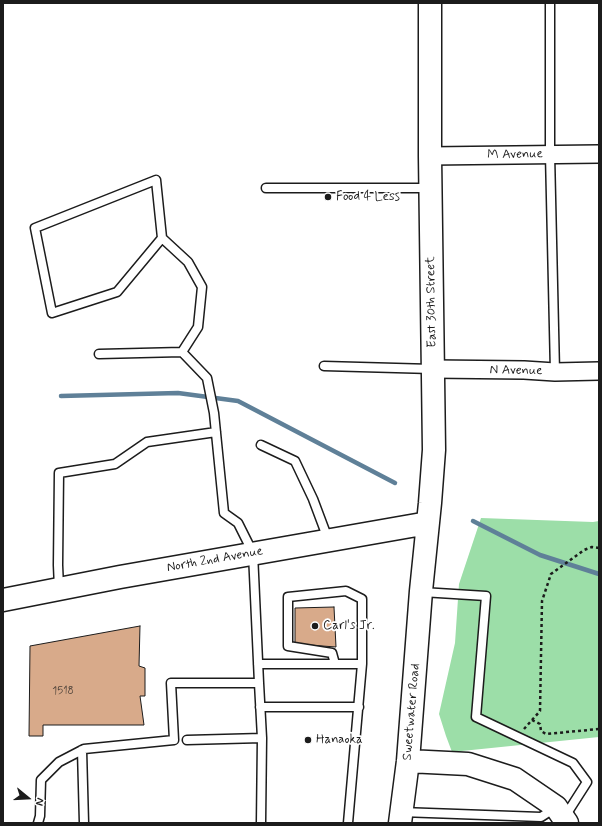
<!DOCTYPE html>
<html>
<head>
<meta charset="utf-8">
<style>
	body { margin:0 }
	#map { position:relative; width:602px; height:826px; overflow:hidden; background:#fff; font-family:Mynerve,sans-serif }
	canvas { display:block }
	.frame { position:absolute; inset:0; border:4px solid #1c1c1c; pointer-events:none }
	.north { position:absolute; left:8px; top:778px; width:40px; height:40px; -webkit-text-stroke:3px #fff; paint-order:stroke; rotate:108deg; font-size:11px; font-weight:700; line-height:16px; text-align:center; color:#1c1c1c }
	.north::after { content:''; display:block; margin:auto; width:14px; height:18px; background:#1c1c1c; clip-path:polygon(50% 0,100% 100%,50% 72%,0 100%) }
</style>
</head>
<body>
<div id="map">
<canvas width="602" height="826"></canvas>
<div class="frame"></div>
<div class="north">N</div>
</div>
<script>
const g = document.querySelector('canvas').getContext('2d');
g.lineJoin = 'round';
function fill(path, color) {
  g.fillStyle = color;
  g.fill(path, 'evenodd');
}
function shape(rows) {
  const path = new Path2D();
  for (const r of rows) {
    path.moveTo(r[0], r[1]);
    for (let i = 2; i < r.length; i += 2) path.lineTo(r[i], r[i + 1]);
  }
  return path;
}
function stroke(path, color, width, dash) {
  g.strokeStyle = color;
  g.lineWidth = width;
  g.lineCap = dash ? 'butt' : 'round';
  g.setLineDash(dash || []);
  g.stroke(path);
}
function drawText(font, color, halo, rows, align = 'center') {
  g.font = font + ' Mynerve,sans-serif';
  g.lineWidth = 3.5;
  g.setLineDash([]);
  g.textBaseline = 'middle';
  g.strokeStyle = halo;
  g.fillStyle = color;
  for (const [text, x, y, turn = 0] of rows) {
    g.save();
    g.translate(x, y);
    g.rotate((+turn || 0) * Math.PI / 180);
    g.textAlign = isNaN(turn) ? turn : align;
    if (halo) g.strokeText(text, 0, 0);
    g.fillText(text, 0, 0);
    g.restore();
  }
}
fill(shape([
	[481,518,593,522,599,521,599,737,452,752,446,736,439,714,455,643,459,584]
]), '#9cdea8');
stroke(shape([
	[61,396,178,393,238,401,395,483],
	[473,521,540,555,599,574]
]), '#5f8098', 4.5);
const building = shape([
	[334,607,336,647,295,644,295,608,334,607],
	[140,626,139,666,145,668,145,696,140,696,144,725,43,725,43,736,29,736,30,646,140,626]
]);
fill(building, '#d8aa8a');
stroke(building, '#1c1c1c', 1);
const lane = shape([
	[550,3,550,154,555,372],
	[266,188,429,188],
	[162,238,117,292,52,313,35,228,156,180,162,238,188,262,202,287,198,327,182,352],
	[324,366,432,369],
	[261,445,295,461,313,499,328,539],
	[59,588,58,565,59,473,115,464,147,442,216,432],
	[422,592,486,596,476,717,573,763,587,782,564,818],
	[258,664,362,664,348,823],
	[335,664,332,653,288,646,288,597,346,591,362,599,362,664],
	[259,683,262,738],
	[260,707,359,707],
	[187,740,262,738,261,823],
	[82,750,84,823],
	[401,812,541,817,555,808],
	[38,823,40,816,41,780,59,762,84,749,174,740,171,683,259,683,253,553,238,523,224,513,214,413,207,378,182,352,99,354]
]);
const street = shape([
	[430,156,599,154],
	[433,369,524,370,555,372,599,371]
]);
const secondary = shape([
	[3,600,120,577,428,523],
	[408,761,468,764,515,779,556,807,567,823],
	[400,823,408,761,421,591,430,503,434,450,430,156,430,3]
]);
stroke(lane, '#1c1c1c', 11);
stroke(street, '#1c1c1c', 20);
stroke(secondary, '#1c1c1c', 25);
stroke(shape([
	[532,720,540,724,541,731,546,734,599,729],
	[524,729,540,711,542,601,551,574,584,550,592,547,599,548]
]), '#1c1c1c', 2.5, [3, 3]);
stroke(lane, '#fff', 8);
stroke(street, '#fff', 17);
stroke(secondary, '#fff', 22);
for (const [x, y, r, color] of [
	[328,197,4,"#1c1c1c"],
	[315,626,4,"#1c1c1c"],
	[308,740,4,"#1c1c1c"]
]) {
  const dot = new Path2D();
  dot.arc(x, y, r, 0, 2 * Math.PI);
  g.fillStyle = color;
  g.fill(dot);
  stroke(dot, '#fff', 1.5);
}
drawText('11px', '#4b4038', null, [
	["1518",63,692]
]);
drawText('13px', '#1c1c1c', '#fff', [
	["M Avenue",515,155,-1],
	["East 30th Street",432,302,-91],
	["N Avenue",516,371,1],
	["North 2nd Avenue",215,560,-10],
	["Sweetwater Road",412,712,-85]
]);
drawText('13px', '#1c1c1c', '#fff', [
	["Food 4 Less",336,197],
	["Carl's Jr.",323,626],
	["Hanaoka",316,740]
], 'left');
</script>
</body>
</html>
